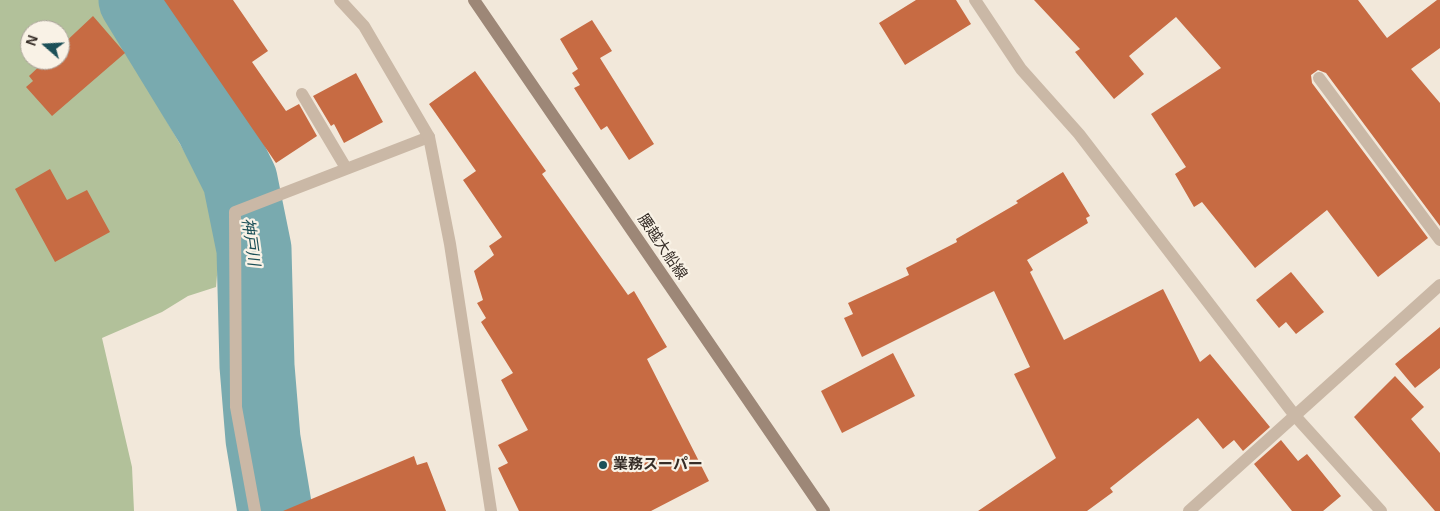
<!DOCTYPE html>
<html>
<head>
<meta charset="utf-8">
<style>
	body { margin:0 }
	#map { position:relative; width:1440px; height:511px; overflow:hidden; background:#f2e8da; font-family:Helvetica,sans-serif }
	canvas { display:block }
	.north { position:absolute; left:20px; top:20px; width:50px; height:50px; box-sizing:border-box; background:#f9f2e6; border:1px solid #aba39a; border-radius:50%; rotate:289deg; font-size:14px; font-weight:700; line-height:20px; text-align:center; color:#362d27 }
	.north::after { content:''; display:block; margin:auto; width:18px; height:22px; background:#1c5058; clip-path:polygon(50% 0,100% 100%,50% 72%,0 100%) }
</style>
</head>
<body>
<div id="map">
<canvas width="1440" height="511"></canvas>
<div class="north">N</div>
</div>
<script>
const g = document.querySelector('canvas').getContext('2d');
g.lineJoin = 'round';
function fill(path, color) {
  g.fillStyle = color;
  g.fill(path, 'evenodd');
}
function shape(rows) {
  const path = new Path2D();
  for (const r of rows) {
    path.moveTo(r[0], r[1]);
    for (let i = 2; i < r.length; i += 2) path.lineTo(r[i], r[i + 1]);
  }
  return path;
}
function stroke(path, color, width, dash) {
  g.strokeStyle = color;
  g.lineWidth = width;
  g.lineCap = dash ? 'butt' : 'round';
  g.setLineDash(dash || []);
  g.stroke(path);
}
function drawText(font, color, halo, rows, align = 'center') {
  g.font = font + ' Helvetica,"Noto Sans JP",sans-serif';
  g.lineWidth = 4.5;
  g.setLineDash([]);
  g.textBaseline = 'middle';
  g.strokeStyle = halo;
  g.fillStyle = color;
  for (const [text, x, y, turn = 0] of rows) {
    g.save();
    g.translate(x, y);
    g.rotate((+turn || 0) * Math.PI / 180);
    g.textAlign = isNaN(turn) ? turn : align;
    if (halo) g.strokeText(text, 0, 0);
    g.fillText(text, 0, 0);
    g.restore();
  }
}
fill(shape([
	[0,0,108,0,147,87,213,201,219,252,216,287,188,296,162,312,102,338,132,467,134,511,0,511],
	[30,30,60,30,60,60,30,60]
]), '#b2c19a');
stroke(shape([
	[136,0,213,126,240,180,254,249,257,366,263,439,275,511]
]), '#79aaaf', 75);
fill(shape([
	[164,0,233,0,268,51,252,62,286,111,299,104,317,136,276,163],
	[916,0,956,0,971,24,905,65,879,23],
	[1034,0,1358,0,1387,38,1437,0,1440,0,1440,48,1411,69,1440,103,1440,226,1326,73,1318,70,1311,75,1312,83,1428,238,1378,277,1327,210,1255,268,1202,202,1194,207,1175,174,1186,167,1151,114,1221,68,1176,17,1129,56,1144,74,1114,99,1075,52,1080,49],
	[93,16,125,53,52,116,26,87,33,81,29,76,46,60,60,60,60,47],
	[592,20,612,51,600,58,654,144,629,160,607,126,601,130,574,88,580,85,572,73,578,69,560,39],
	[475,71,546,171,542,174,628,295,634,291,667,347,647,359,709,481,651,511,519,511,498,468,508,463,498,445,528,430,501,380,513,373,481,322,486,318,477,303,483,300,474,271,494,255,489,246,502,237,463,180,476,171,429,104],
	[356,73,383,122,344,143,334,124,331,126,313,96],
	[50,169,67,200,87,190,110,232,55,262,15,189],
	[1063,172,1090,216,1086,218,1088,223,1027,260,1033,270,1030,272,1064,340,1163,289,1200,362,1210,354,1270,427,1243,451,1234,440,1223,449,1198,418,1110,488,1113,492,1087,511,978,511,1056,458,1014,374,1030,367,994,291,862,357,844,318,853,314,848,303,909,275,906,268,957,242,956,239,1018,203,1016,201],
	[1291,272,1324,312,1296,334,1286,322,1279,328,1256,300],
	[1440,327,1440,368,1415,388,1395,364],
	[893,353,915,396,842,433,821,391],
	[1395,376,1424,407,1411,419,1440,453,1440,511,1435,511,1354,417],
	[1281,440,1298,461,1307,454,1341,496,1323,511,1292,511,1254,464],
	[414,456,417,465,427,462,446,511,283,511]
]), '#c76b43');
stroke(shape([
	[1319,78,1440,240],
	[302,94,346,168],
	[1296,417,1381,511],
	[255,511,236,407,235,212,429,137]
]), '#cab8a6', 12);
stroke(shape([
	[340,0,364,26,429,137,450,244,491,511],
	[975,0,1021,69,1079,134,1296,417],
	[1189,511,1440,285]
]), '#cab8a6', 12);
stroke(shape([
	[474,0,824,511]
]), '#9d8777', 12);
for (const [x, y, r, color] of [
	[603,465,5,"#1c5058"]
]) {
  const dot = new Path2D();
  dot.arc(x, y, r, 0, 2 * Math.PI);
  g.fillStyle = color;
  g.fill(dot);
  stroke(dot, '#f9f2e6', 2);
}
drawText('15px', '#362d27', '#f9f2e6', [
	["腰越大船線",662,247,56]
]);
drawText('bold 15px', '#362d27', '#f9f2e6', [
	["業務スーパー",613,465]
], 'left');
drawText('italic 16px', '#1c5058', '#f9f2e6', [
	["神戸川",250,242,82]
]);
</script>
</body>
</html>
